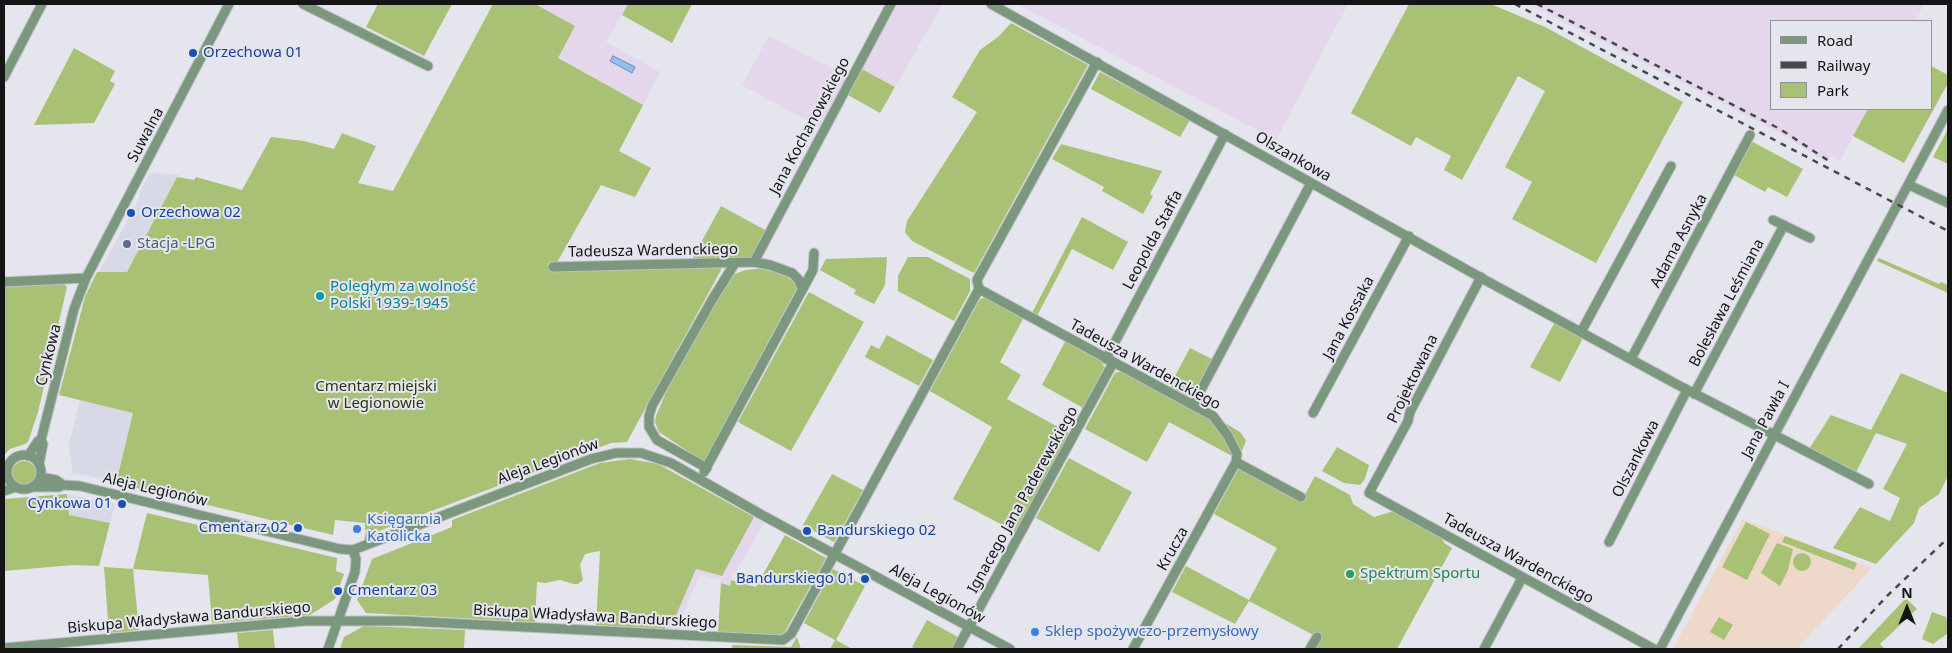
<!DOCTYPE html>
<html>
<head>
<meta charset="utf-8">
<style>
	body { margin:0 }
	#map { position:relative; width:1952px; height:653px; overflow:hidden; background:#e4e5ed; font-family:"Noto Sans",sans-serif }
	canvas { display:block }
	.frame { position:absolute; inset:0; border:5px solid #151517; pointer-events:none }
	.legend { position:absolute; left:1770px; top:20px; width:162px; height:90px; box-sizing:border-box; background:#e4e5ed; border:1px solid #919297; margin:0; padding:6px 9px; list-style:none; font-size:15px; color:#151517 }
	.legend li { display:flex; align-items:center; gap:10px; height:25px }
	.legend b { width:25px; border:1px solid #919297 }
	.north { position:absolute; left:1882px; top:583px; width:50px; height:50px; -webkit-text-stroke:4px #e4e5ed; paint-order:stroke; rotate:0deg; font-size:14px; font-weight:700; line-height:20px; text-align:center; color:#151517 }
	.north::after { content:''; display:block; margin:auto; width:18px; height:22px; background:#151517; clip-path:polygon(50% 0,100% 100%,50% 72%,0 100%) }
</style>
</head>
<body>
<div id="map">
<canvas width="1952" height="653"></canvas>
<div class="frame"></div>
<ul class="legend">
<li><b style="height:6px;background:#7b977d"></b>Road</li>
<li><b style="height:6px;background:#47484b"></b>Railway</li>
<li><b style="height:14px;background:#a9c174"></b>Park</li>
</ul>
<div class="north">N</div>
</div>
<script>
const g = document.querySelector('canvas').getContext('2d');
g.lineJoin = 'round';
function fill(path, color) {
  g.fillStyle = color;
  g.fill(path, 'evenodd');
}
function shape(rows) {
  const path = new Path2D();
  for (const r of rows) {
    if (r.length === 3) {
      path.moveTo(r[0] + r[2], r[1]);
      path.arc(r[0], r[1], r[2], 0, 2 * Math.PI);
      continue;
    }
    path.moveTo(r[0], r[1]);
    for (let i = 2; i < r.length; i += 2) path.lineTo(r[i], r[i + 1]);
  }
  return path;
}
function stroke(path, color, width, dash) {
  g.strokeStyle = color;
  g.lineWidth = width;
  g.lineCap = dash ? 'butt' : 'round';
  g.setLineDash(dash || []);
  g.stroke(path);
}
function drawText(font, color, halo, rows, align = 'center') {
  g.font = font + ' "Noto Sans",sans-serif';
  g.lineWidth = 4;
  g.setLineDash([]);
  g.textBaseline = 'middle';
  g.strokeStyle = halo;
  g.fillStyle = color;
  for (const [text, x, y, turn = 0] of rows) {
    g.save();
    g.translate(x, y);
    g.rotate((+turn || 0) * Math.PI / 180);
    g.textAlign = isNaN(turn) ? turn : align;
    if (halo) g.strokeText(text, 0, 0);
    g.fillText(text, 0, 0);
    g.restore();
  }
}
fill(shape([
	[150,173,179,175,127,272,99,272,138,201,140,192],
	[80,399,133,413,116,483,83,474,73,474,69,446],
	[67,494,115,504,110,523,69,515]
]), '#d7d9e7');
fill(shape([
	[535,4,628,4,606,42,660,72,643,105,557,58,575,26],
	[894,4,943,4,895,87,860,68],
	[1017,4,1348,4,1276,140],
	[1529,4,1924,4,1915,21,1771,21,1771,109,1868,109,1840,161,1831,155,1825,162,1780,133],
	[769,36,849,77,831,106,830,112,823,129,742,85],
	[754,517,764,523,731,580,730,586,721,583,720,580,700,575,680,620,680,629,665,629,666,620,674,620,696,569,722,576]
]), '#e4d7eb');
fill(shape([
	[1743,519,1872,568,1797,649,1673,649]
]), '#edd8ca');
fill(shape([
	[378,4,452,4,424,56,366,27],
	[493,4,535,4,575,26,558,58,643,105,619,151,651,168,635,197,601,185,556,264,549,265,549,270,721,266,721,270,627,442,611,443,379,531,365,530,365,523,335,520,333,535,116,483,133,413,59,395,85,297,97,272,127,272,177,177,194,180,196,177,242,190,271,137,304,141,334,149,342,133,376,146,358,183,393,191],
	[628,4,692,4,672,43,622,15],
	[1409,4,1491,4,1545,27,1683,102,1596,263,1512,219,1532,182,1505,167,1545,91,1518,76,1462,180,1444,170,1451,156,1416,137,1411,146,1351,113],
	[1011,23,1088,65,974,273,912,241,905,232,907,221,977,112,952,97,980,50,998,37],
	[74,48,115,71,110,81,115,84,94,123,34,125],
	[1931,66,1948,75,1948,83,1904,163,1853,136,1868,109,1931,109],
	[860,68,895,87,880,113,846,94],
	[1100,72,1190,120,1180,137,1091,89],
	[1948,129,1948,164,1933,157],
	[1751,141,1803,169,1787,197,1768,187,1765,192,1734,175],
	[1061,144,1162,171,1150,194,1153,196,1143,214,1102,191,1104,187,1052,159],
	[721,206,767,231,752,260,691,261],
	[1082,217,1128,242,1113,270,1072,249,1038,314,1039,317,1032,313],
	[887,257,885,285,874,304,854,294,856,290,820,270,826,259],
	[908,257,928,257,970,279,970,291,954,321,898,291,898,276],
	[1879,258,1939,284,1941,282,1948,285,1948,293,1877,261],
	[767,268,785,275,798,286,704,462,659,432,655,422,656,416,673,376,728,281,735,274,745,270],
	[64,284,67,287,38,412,28,442,25,444,10,449,4,455,4,286],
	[809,292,864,322,791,451,738,422],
	[987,297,1024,317,1000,362,1021,375,1007,399,1069,433,1016,532,953,499,992,427,930,391,980,299],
	[1555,322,1583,338,1560,382,1530,367],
	[887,335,933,360,919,386,865,357,871,345,879,349],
	[1066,340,1102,360,1104,368,1083,408,1042,385],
	[1190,348,1214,360,1193,400,1169,387],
	[1123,371,1215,421,1231,448,1232,456,1169,422,1147,462,1085,429,1115,373],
	[1901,373,1948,393,1948,476,1939,494,1919,508,1914,523,1876,564,1833,548,1860,507,1890,521,1900,498,1883,489,1907,444,1876,433,1855,474,1809,449,1831,415,1871,430],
	[1225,423,1240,432,1245,439,1246,441,1241,453],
	[1337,447,1369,465,1365,479,1360,485,1344,483,1322,471],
	[1069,458,1132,492,1099,552,1036,518],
	[630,459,658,464,754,517,722,576,696,569,674,620,667,620,665,629,596,625,600,551,585,554,580,565,583,580,578,584,574,584,560,580,545,583,537,582,535,622,366,613,357,600,372,559,452,527,452,520,600,463],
	[24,473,12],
	[1239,468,1302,500,1315,476,1350,495,1353,504,1374,517,1394,511,1441,536,1444,543,1452,548,1397,649,1316,649,1321,639,1249,601,1235,624,1172,592,1186,566,1249,600,1277,548,1214,514],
	[832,474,863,490,834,542,803,525],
	[67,494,69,515,110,523,99,566,73,565,4,571,4,499],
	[147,513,337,558,336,571,344,574,335,599,310,615,212,623,208,575,133,569,139,630,109,633,104,567,133,569],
	[1746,522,1770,534,1747,580,1722,567],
	[785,535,826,558,783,635,718,632,721,583,730,586,731,580,756,587],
	[1785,536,1857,563,1854,570,1782,542],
	[1777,543,1793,549,1788,570,1780,586,1761,573],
	[1802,562,9],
	[833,569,865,586,836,640,852,649,830,649,835,640,804,623],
	[1906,598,1917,609,1880,644,1885,649,1858,649],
	[1932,612,1946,617,1948,625,1948,633,1933,644,1922,639],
	[1719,617,1733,625,1724,640,1710,632],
	[927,620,958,637,952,649,917,649,912,647],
	[364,626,465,630,464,649,340,649,344,637],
	[273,630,275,649,239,649,237,633],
	[797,637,801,649,732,649,732,645,791,647]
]), '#a9c174');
const water = shape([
	[613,56,635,67,632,73,610,61,613,56]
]);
fill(water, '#90bff2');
stroke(water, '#6b8cb0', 1);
const minor = shape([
	[303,4,428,66],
	[991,4,1485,280,1678,385,1869,484],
	[4,77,42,4],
	[1909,185,1948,203],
	[1773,220,1810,238],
	[754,262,891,4],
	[553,267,754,262,770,265,792,273,799,280,802,290],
	[1481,277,1410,412,1408,421,1369,493,1654,649],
	[4,282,86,278],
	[979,289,1213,416,1228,436,1237,454,1236,462,1301,497],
	[979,289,977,280,1097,62],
	[1581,332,1671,166],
	[1106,359,1225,134],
	[1631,359,1750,135],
	[1694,394,1784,225],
	[1193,405,1311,183],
	[1313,413,1409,236],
	[24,472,17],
	[28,456,38,441,41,440],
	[39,464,43,444,41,440,74,309,86,278,229,4],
	[707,468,657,440,649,427,649,416,652,406,712,300,735,263],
	[704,472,813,270,814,253],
	[40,477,56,480,63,485],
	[33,487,59,487,63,485,80,486,340,549,353,550,591,459,616,453,641,453,671,463,762,515,1010,649],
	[4,491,16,487],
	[1609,542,1687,390],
	[369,544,371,533],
	[4,648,305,621,405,621,783,640,791,634,979,289],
	[328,649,355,572,356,559,353,550],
	[957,649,1113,363],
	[1133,649,1236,462],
	[1310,649,1317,637],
	[1484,649,1522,578],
	[1660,649,1948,110]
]);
stroke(minor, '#bfc0c6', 11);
stroke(minor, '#7b977d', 9);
stroke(shape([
	[1515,4,1948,231],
	[1537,4,1780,129,1832,163],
	[1838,649,1887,596,1948,538]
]), '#47484b', 2.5, [6, 6]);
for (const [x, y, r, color] of [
	[193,53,5,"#1a4fb4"],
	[131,213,5,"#1a4fb4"],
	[127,244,5,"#5c6f8a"],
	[320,296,5,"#0f9aa8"],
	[122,504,5,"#1a4fb4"],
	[298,528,5,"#1a4fb4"],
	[357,529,5,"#3f7fe0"],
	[807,531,5,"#1a4fb4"],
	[1350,574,5,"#2e9e5b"],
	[865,579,5,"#1a4fb4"],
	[338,591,5,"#1a4fb4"],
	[1035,632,5,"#3f7fe0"]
]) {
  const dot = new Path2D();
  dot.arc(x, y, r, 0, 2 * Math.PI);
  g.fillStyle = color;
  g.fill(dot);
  stroke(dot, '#e4e5ed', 2);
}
drawText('15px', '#164399', '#e4e5ed', [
	["Orzechowa 01",203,53],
	["Orzechowa 02",141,213],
	["Cynkowa 01",112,504,"right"],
	["Cmentarz 02",288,528,"right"],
	["Bandurskiego 02",817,531],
	["Bandurskiego 01",855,579,"right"],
	["Cmentarz 03",348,591]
], 'left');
drawText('15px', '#151517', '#e4e5ed', [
	["Jana Kochanowskiego",810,126,-62],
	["Suwalna",146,135,-62],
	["Olszankowa",1293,157,30],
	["Leopolda Staffa",1153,240,-62],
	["Adama Asnyka",1679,241,-62],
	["Tadeusza Wardenckiego",653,251,-1],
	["Bolesława Leśmiana",1727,303,-62],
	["Jana Kossaka",1349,318,-62],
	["Cynkowa",49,355,-76],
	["Tadeusza Wardenckiego",1145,365,29],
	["Projektowana",1413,379,-64],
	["Jana Pawła I",1766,420,-62],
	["Olszankowa",1636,459,-63],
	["Aleja Legionów",548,462,-20],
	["Aleja Legionów",155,490,13],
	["Ignacego Jana Paderewskiego",1023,500,-61],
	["Krucza",1173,549,-61],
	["Tadeusza Wardenckiego",1518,559,29],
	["Aleja Legionów",937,594,29],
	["Biskupa Władysława Bandurskiego",595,617,3],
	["Biskupa Władysława Bandurskiego",189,618,-5]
]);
drawText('15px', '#4e5e75', '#e4e5ed', [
	["Stacja -LPG",137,244]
], 'left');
drawText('15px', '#0d838f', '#e4e5ed', [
	["Poległym za wolność",330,287],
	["Polski 1939-1945",330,304]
], 'left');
drawText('15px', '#2c3613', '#e4e5ed', [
	["Cmentarz miejski",376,387],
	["w Legionowie",376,404]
]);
drawText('15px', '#366cbe', '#e4e5ed', [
	["Księgarnia",367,520],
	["Katolicka",367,537],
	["Sklep spożywczo-przemysłowy",1045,632]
], 'left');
drawText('15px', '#27864d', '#e4e5ed', [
	["Spektrum Sportu",1360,574]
], 'left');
</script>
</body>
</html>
